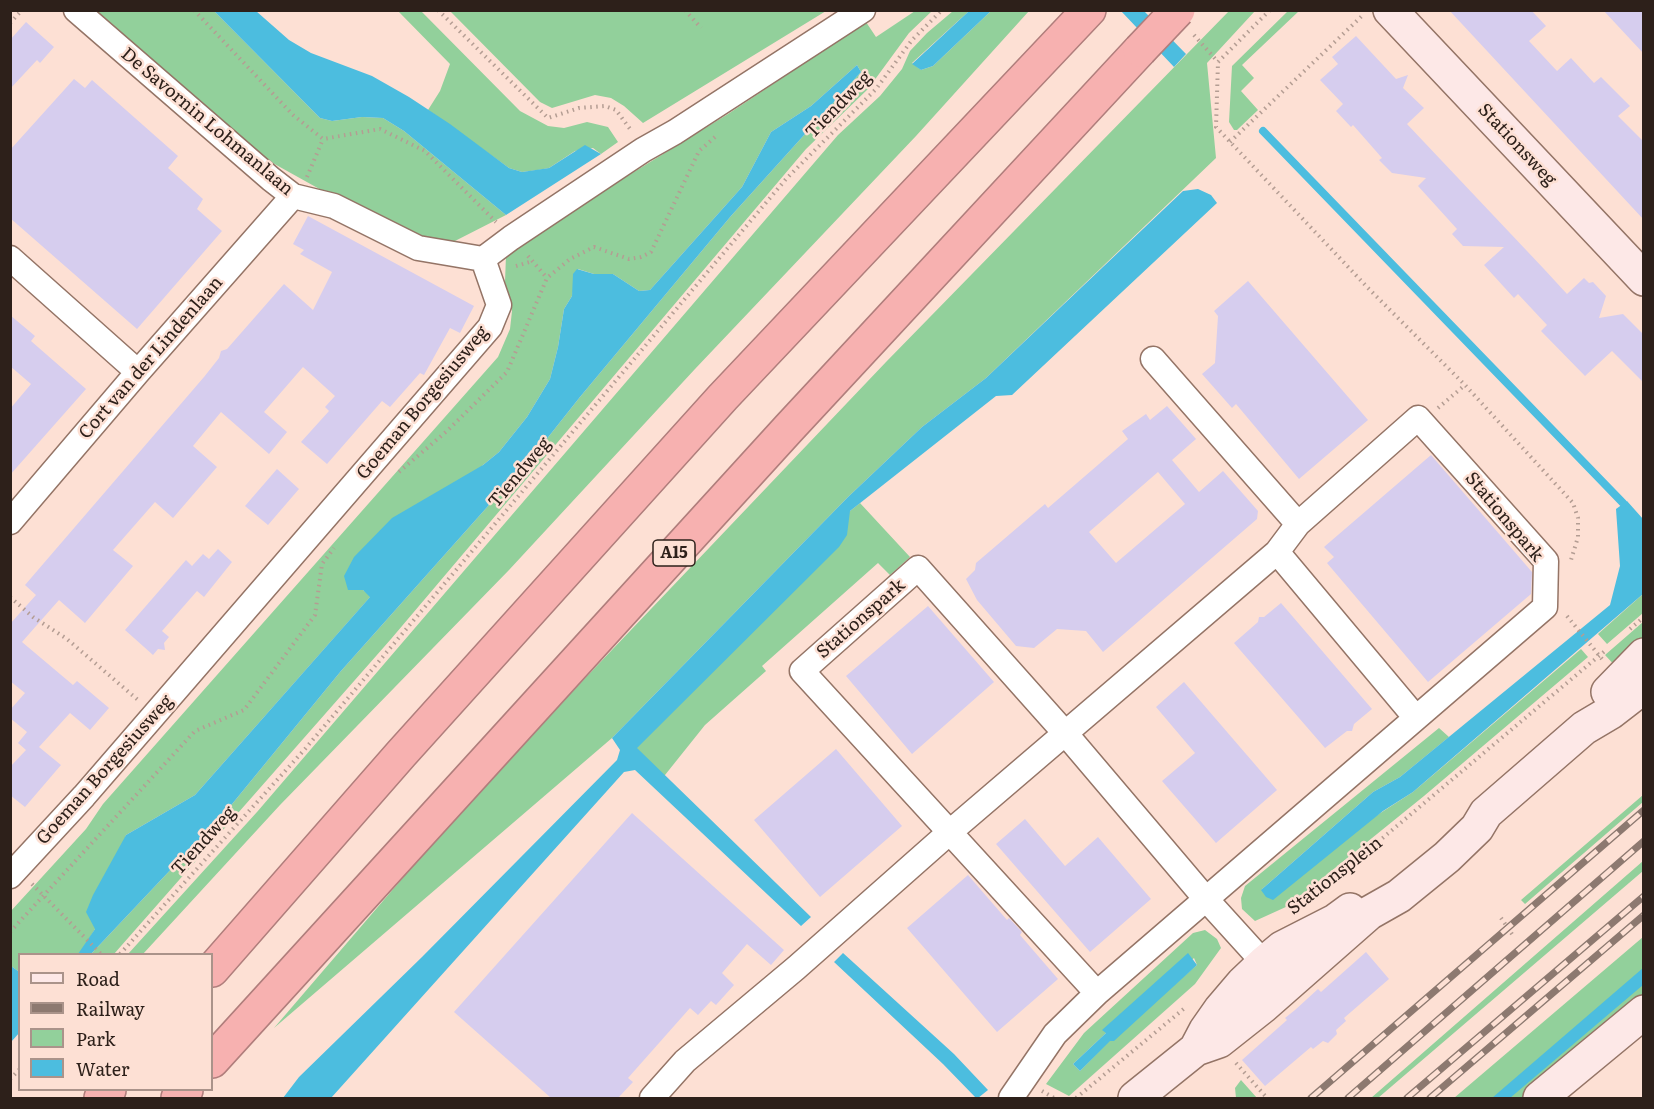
<!DOCTYPE html>
<html>
<head>
<meta charset="utf-8">
<style>
	body { margin:0 }
	#map { position:relative; width:1654px; height:1109px; overflow:hidden; background:#fde0d4; font-family:Literata,serif }
	canvas { display:block }
	.frame { position:absolute; inset:0; border:12px solid #2d201a; pointer-events:none }
	.legend { position:absolute; left:18px; top:953px; width:195px; height:138px; box-sizing:border-box; background:#fde0d4; border:2px solid #aa938a; margin:0; padding:8px 10px; list-style:none; font-size:18px; color:#2d201a }
	.legend li { display:flex; align-items:center; gap:12px; height:30px }
	.legend b { width:30px; border:2px solid #aa938a }
</style>
</head>
<body>
<div id="map">
<canvas width="1654" height="1109"></canvas>
<div class="frame"></div>
<ul class="legend">
<li><b style="height:8px;background:#fde8e7"></b>Road</li>
<li><b style="height:8px;background:#8d7970"></b>Railway</li>
<li><b style="height:16px;background:#92d09b"></b>Park</li>
<li><b style="height:16px;background:#4cbddf"></b>Water</li>
</ul>
</div>
<script>
const g = document.querySelector('canvas').getContext('2d');
g.lineJoin = 'round';
function fill(path, color) {
  g.fillStyle = color;
  g.fill(path, 'evenodd');
}
function shape(rows) {
  const path = new Path2D();
  for (const r of rows) {
    path.moveTo(r[0], r[1]);
    for (let i = 2; i < r.length; i += 2) path.lineTo(r[i], r[i + 1]);
  }
  return path;
}
function stroke(path, color, width, dash) {
  g.strokeStyle = color;
  g.lineWidth = width;
  g.lineCap = dash ? 'butt' : 'round';
  g.setLineDash(dash || []);
  g.stroke(path);
}
function drawText(font, color, halo, rows, align = 'center') {
  g.font = font + ' Literata,serif';
  g.lineWidth = 5;
  g.setLineDash([]);
  g.textBaseline = 'middle';
  g.strokeStyle = halo;
  g.fillStyle = color;
  for (const [text, x, y, turn = 0] of rows) {
    g.save();
    g.translate(x, y);
    g.rotate((+turn || 0) * Math.PI / 180);
    g.textAlign = isNaN(turn) ? turn : align;
    if (halo) g.strokeText(text, 0, 0);
    g.fillText(text, 0, 0);
    g.restore();
  }
}
fill(shape([
	[87,11,214,11,320,118,332,121,362,117,383,118,404,131,506,215,453,242,420,245,235,142],
	[398,11,421,11,520,111,548,126,564,128,587,122,608,127,618,142,601,154,593,148,575,151,549,168,538,170,522,172,509,168,428,110,440,91,450,64],
	[450,11,826,11,643,123,624,106,611,98,595,95,552,108,540,102],
	[915,11,932,11,909,33,868,89,806,149,391,639,114,954,91,954,176,864,201,842,341,671,538,450,580,397,731,216,861,72,857,65,811,106,771,132,742,187,650,290,639,291,613,274,594,274,578,269,572,296,564,309,558,347,550,379,527,417,499,452,483,465,363,590,371,596,195,795,126,835,95,929,82,951,78,954,20,954,19,975,18,971,11,966,10,912,86,829,103,804,498,357,510,329,512,311,505,282,506,255,595,196,728,114,866,22,876,37],
	[953,11,969,11,912,63,921,70,933,66,991,11,1029,11,916,136,695,369,509,570,280,805,143,954,128,954,257,812,838,135,880,96,902,69,910,51,927,33],
	[1229,11,1255,11,1207,63,1216,158,986,378,922,427,848,497,612,738,274,1028,473,796,886,362],
	[1288,11,1299,11,1242,65,1254,78,1241,91,1258,110,1237,130,1234,130,1229,122,1232,66],
	[860,503,910,557,890,575,878,563,762,666,766,671,705,725,661,780,627,747,850,511],
	[1643,594,1643,613,1607,644,1598,634],
	[1643,622,1643,646,1618,669,1605,655],
	[1581,649,1588,657,1424,796,1288,906,1255,921,1242,909,1241,898,1245,886,1439,728,1449,737,1400,777,1373,792,1261,890,1413,792],
	[1643,795,1643,802,1525,904,1521,900],
	[1643,861,1643,871,1378,1098,1371,1098],
	[1205,930,1217,939,1221,948,1195,984,1069,1096,1046,1084,1084,1033,1193,933],
	[1194,958,1197,965,1110,1040,1080,1071,1073,1064,1106,1033],
	[1643,937,1643,1000,1528,1098,1454,1098],
	[1241,1080,1257,1098,1236,1098,1235,1088]
]), '#92d09b');
fill(shape([
	[214,11,256,11,289,40,311,53,372,76,409,97,450,124,509,168,522,172,549,168,585,145,601,154,506,215,404,131,383,118,362,117,332,121,320,118],
	[969,11,991,11,933,66,921,70,912,64],
	[1121,11,1144,11,1186,54,1174,67],
	[857,65,861,72,731,216,580,397,538,450,341,671,201,842,176,864,91,954,78,954,95,929,86,912,93,895,126,835,195,795,370,597,363,590,348,590,344,576,354,557,392,518,483,465,499,452,527,417,550,379,558,347,564,309,572,296,573,274,577,269,594,274,613,274,639,291,650,290,742,187,771,132,811,106],
	[1198,189,1211,195,1217,203,1012,395,996,396,850,511,847,535,839,547,637,748,811,917,801,926,635,770,624,772,331,1098,283,1098,299,1077,422,957,617,760,620,750,612,738,848,497,922,427,986,378,1183,191],
	[1627,501,1643,519,1643,594,1413,792,1383,811,1273,900,1266,897,1261,890,1373,792,1400,777,1610,605,1620,566,1616,509],
	[843,953,954,1054,988,1090,978,1098,976,1098,943,1064,834,962],
	[1188,953,1197,965,1114,1041,1110,1041,1080,1071,1073,1064,1106,1033,1102,1030],
	[11,966,18,971,19,975,20,1032,11,1042],
	[1643,968,1643,985,1510,1098,1492,1098]
]), '#4cbddf');
stroke(shape([
	[1263,131,1623,503]
]), '#4cbddf', 8);
fill(shape([
	[1449,10,1531,10,1546,26,1529,41,1557,71,1571,58,1594,83,1601,77,1630,106,1618,116,1644,142,1644,220],
	[1603,10,1644,10,1644,54],
	[26,22,54,47,40,63,37,60,10,89,10,40],
	[1356,36,1396,79,1408,75,1403,88,1424,108,1407,124,1544,269,1567,294,1584,278,1589,283,1593,282,1606,296,1599,318,1623,314,1644,335,1644,383,1612,351,1585,376,1541,331,1547,325,1518,294,1514,298,1484,265,1504,247,1463,246,1452,234,1457,229,1418,186,1426,178,1392,173,1379,160,1382,158,1353,125,1351,127,1336,111,1343,104,1320,80,1338,64,1332,57],
	[74,79,85,88,92,80,178,156,168,168,203,199,197,209,222,231,137,329,10,218,10,150],
	[308,216,474,306,460,333,450,328,424,375,420,373,390,407,382,401,327,464,301,442,329,411,325,407,335,396,303,367,264,412,287,432,269,454,221,412,193,446,217,467,173,518,155,502,113,550,133,566,85,623,59,600,22,642,73,685,77,681,109,708,90,730,70,713,39,747,61,765,25,807,10,795,10,767,26,750,18,743,27,732,10,718,10,710,25,693,10,681,10,624,36,595,25,585,204,377,219,358,221,351,227,349,284,284,313,310,332,272,300,254,304,250,293,244],
	[1248,281,1368,420,1299,479,1236,404,1232,408,1202,374,1215,363,1218,316,1214,311],
	[10,315,35,336,31,341,86,389,10,475,10,409,31,384,10,366],
	[1167,406,1196,439,1172,460,1199,492,1223,471,1258,511,1257,519,1103,652,1086,631,1057,629,1034,648,1016,646,977,600,966,579,975,570,976,563,1045,504,1048,508,1128,439,1122,431,1146,414,1150,420],
	[1158,472,1185,504,1116,563,1089,532],
	[1431,455,1532,572,1531,594,1428,682,1327,563,1334,557,1324,547],
	[277,469,299,489,268,525,245,506],
	[218,549,232,562,204,597,197,591,162,631,169,637,164,643,165,650,158,649,153,655,125,630,186,560,192,566,203,554,209,559],
	[1281,603,1372,709,1354,724,1352,731,1347,731,1325,748,1234,643,1258,622,1259,617,1264,617],
	[928,606,994,682,912,754,846,676],
	[1184,682,1277,790,1216,843,1162,781,1195,753,1156,707],
	[836,749,902,826,820,897,754,820],
	[632,813,784,950,771,965,747,944,722,973,734,985,716,1005,711,1001,698,1015,690,1008,628,1078,633,1082,618,1098,551,1098,454,1012],
	[1025,819,1065,866,1098,837,1151,899,1090,952,996,844],
	[968,875,1007,920,1009,918,1022,932,1020,935,1058,979,997,1032,907,928],
	[1366,952,1389,979,1344,1018,1346,1021,1336,1030,1337,1034,1328,1043,1323,1041,1313,1049,1311,1047,1265,1086,1242,1060,1287,1020,1285,1018,1295,1010,1318,989,1321,992]
]), '#d6cdee');
const street = shape([
	[76,10,271,179,293,196,334,206,418,248,483,259],
	[10,258,138,372],
	[1153,359,1298,524],
	[10,522,138,372,293,196],
	[1277,552,1416,718],
	[10,876,84,796,490,327,499,305,483,259,511,238,643,150,675,132,863,10],
	[1097,993,802,671,918,568,1065,733,1205,898,1274,974],
	[652,1098,685,1061,796,968,951,831,1277,552,1298,524,1418,418,1546,561,1545,607,1097,993,1055,1034,1011,1098]
]);
const secondary = shape([
	[1390,10,1644,279],
	[1608,692,1644,655],
	[1196,1049,1206,1030,1220,1010,1243,983,1264,963,1282,948,1335,921,1350,910],
	[1135,1098,1196,1049,1219,1041,1262,1007,1369,913,1399,896,1447,857,1477,828,1486,813,1584,728,1611,712,1633,695,1644,683],
	[1540,1098,1644,1012]
]);
const highway = shape([
	[212,970,401,754,723,397,1089,10],
	[212,1061,789,428,1140,50],
	[101,1098,109,1090],
	[178,1098,186,1090]
]);
stroke(street, '#947466', 27);
stroke(secondary, '#947466', 36);
stroke(highway, '#b07e7c', 36);
stroke(shape([
	[194,10,293,115,323,139,380,129,425,151,496,222],
	[438,10,548,118,579,108,605,106,616,110,630,129],
	[685,10,701,28],
	[1270,10,1218,62,1216,127,1368,288,1465,385,1573,503,1578,518,1578,537,1571,560],
	[10,23,22,10],
	[1194,35,1218,62],
	[1230,142,1364,14],
	[307,177,323,139],
	[528,256,547,278],
	[516,266,533,261],
	[1438,408,1465,385],
	[399,472,447,431,507,372,547,278,570,259,594,247,629,259,641,257,651,252,699,151,715,137],
	[10,597,33,617,67,639,138,700],
	[1567,616,1602,659],
	[1630,629,1644,617],
	[32,884,101,954],
	[1309,900,1606,650],
	[1501,918,1514,937],
	[10,932,195,731,244,710,315,615,322,564,334,548],
	[120,954,305,749,786,179,876,89,912,40,942,10],
	[1236,1063,1267,1098],
	[10,1079,20,1069],
	[1042,1091,1054,1098],
	[1076,1098,1186,1007]
]), '#b49d93', 4, [1.5, 4.5]);
stroke(street, '#fff', 24);
stroke(secondary, '#fde8e7', 33);
stroke(highway, '#f7b1b0', 33);
const rail = shape([
	[1311,1098,1644,810],
	[1348,1098,1644,841],
	[1407,1098,1644,896],
	[1430,1098,1644,915]
]);
stroke(rail, '#8d7970', 7);
stroke(rail, '#fde0d4', 4.5, [14]);
const highwayBridge = shape([
	[1140,50,1178,10]
]);
stroke(highwayBridge, '#b07e7c', 36, []);
stroke(highwayBridge, '#f7b1b0', 33);
for (const [x, y, w] of [
	[674,553,42]
]) {
  const box = new Path2D();
  box.roundRect(x - w / 2, y - 13, w, 26, 4.5);
  g.fillStyle = '#fde0d4';
  g.fill(box);
  stroke(box, '#2d201a', 1.5);
}
drawText('bold 16px', '#2d201a', null, [
	["A15",674,553]
]);
drawText('18px', '#2d201a', '#fde0d4', [
	["Tiendweg",839,105,-46],
	["De Savornin Lohmanlaan",207,122,40],
	["Stationsweg",1517,145,47],
	["Cort van der Lindenlaan",151,358,-49],
	["Goeman Borgesiusweg",423,403,-50],
	["Tiendweg",520,473,-50],
	["Stationspark",1504,517,50],
	["Stationspark",861,619,-41],
	["Goeman Borgesiusweg",105,770,-48],
	["Tiendweg",204,841,-48],
	["Stationsplein",1335,876,-38]
]);
</script>
</body>
</html>
